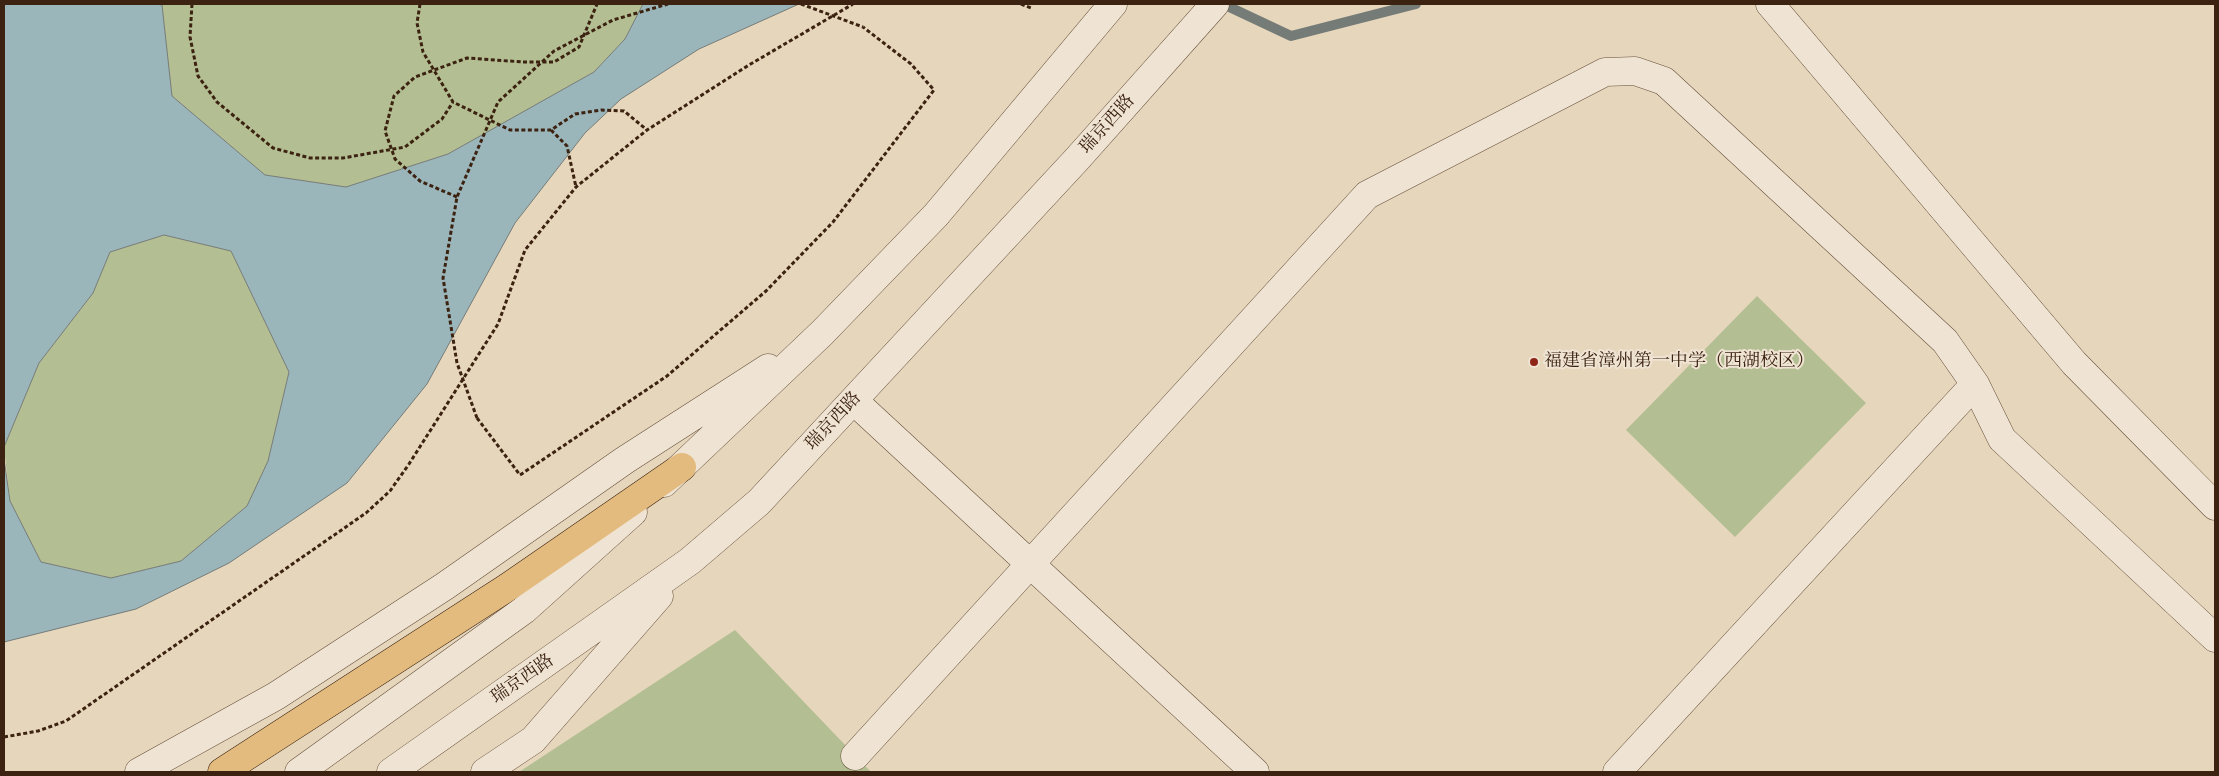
<!DOCTYPE html>
<html>
<head>
<meta charset="utf-8">
<style>
	body { margin:0 }
	#map { position:relative; width:2219px; height:776px; overflow:hidden; background:#e6d6bc; font-family:"IM FELL English",serif }
	canvas { display:block }
	.frame { position:absolute; inset:0; border:5px solid #3c2210; pointer-events:none }
</style>
</head>
<body>
<div id="map">
<canvas width="2219" height="776"></canvas>
<div class="frame"></div>
</div>
<script>
const g = document.querySelector('canvas').getContext('2d');
g.lineJoin = 'round';
function fill(path, color) {
  g.fillStyle = color;
  g.fill(path, 'evenodd');
}
function shape(rows) {
  const path = new Path2D();
  for (const r of rows) {
    path.moveTo(r[0], r[1]);
    for (let i = 2; i < r.length; i += 2) path.lineTo(r[i], r[i + 1]);
  }
  return path;
}
function stroke(path, color, width, dash) {
  g.strokeStyle = color;
  g.lineWidth = width;
  g.lineCap = dash ? 'butt' : 'round';
  g.setLineDash(dash || []);
  g.stroke(path);
}
function drawText(font, color, halo, rows, align = 'center') {
  g.font = font + ' "IM FELL English","Noto Serif SC",serif';
  g.lineWidth = 4;
  g.setLineDash([]);
  g.textBaseline = 'middle';
  g.strokeStyle = halo;
  g.fillStyle = color;
  for (const [text, x, y, turn = 0] of rows) {
    g.save();
    g.translate(x, y);
    g.rotate((+turn || 0) * Math.PI / 180);
    g.textAlign = isNaN(turn) ? turn : align;
    if (halo) g.strokeText(text, 0, 0);
    g.fillText(text, 0, 0);
    g.restore();
  }
}
fill(shape([
	[158,4,643,4,625,39,594,72,448,154,346,187,265,175,172,96,162,6],
	[164,235,231,251,289,372,268,461,247,506,181,561,111,578,41,562,10,501,4,447,39,363,93,293,110,252],
	[1757,296,1866,403,1735,537,1626,430],
	[735,630,871,772,519,772]
]), '#b3be92');
const water = shape([
	[4,4,158,4,162,5,172,96,265,175,346,187,448,154,594,72,625,39,643,4,799,4,699,49,621,99,585,133,515,223,427,384,347,483,229,563,136,609,4,642,4,459,10,501,41,562,111,578,181,561,247,506,268,461,289,372,231,251,164,235,110,252,93,293,39,363,4,447,4,4]
]);
fill(water, '#9bb6bb');
stroke(water, '#757b77', 1);
stroke(shape([
	[1223,4,1291,36,1416,4]
]), '#757b77', 10);
const minor = shape([
	[1770,4,2074,363,2215,506],
	[854,401,1255,772],
	[664,483,822,333,936,215,1113,4],
	[855,756,1367,195,1605,72,1635,71,1664,81,1945,341,1975,384,2002,439,2215,638],
	[139,772,276,696,445,586,625,460,768,368],
	[299,772,524,610,633,512],
	[391,772,690,561,759,502,1078,158,1215,4],
	[485,772,533,740,659,596],
	[1617,772,1975,384]
]);
const major = shape([
	[222,772,508,587,682,467]
]);
stroke(minor, '#664f3b', 29);
stroke(major, '#3c2210', 29);
stroke(shape([
	[192,4,190,37,198,76,217,102,273,148,310,158,343,158,405,147,442,119,453,102],
	[420,4,417,23,423,52,453,102,510,130,551,130,575,114,601,110,624,111,647,130],
	[1021,4,1031,8],
	[523,62,554,62,579,47,597,4],
	[551,130,567,146,576,187],
	[477,418,520,475,667,376,766,291,833,222,934,90,911,64,863,27],
	[4,737,38,731,66,721,366,513,390,491,409,464,498,324,525,250,576,187,647,130,749,65,853,4]
]), '#3c2210', 3, [4, 2.5]);
stroke(minor, '#efe4d3', 28);
stroke(major, '#e3bb7e', 28);
stroke(shape([
	[801,4,863,27],
	[457,197,420,181,395,159,385,131,394,96,415,77,467,58,523,62],
	[477,418,457,363,443,278,457,197,498,102,554,51,613,20,668,4]
]), '#3c2210', 3, [4, 2.5]);
for (const [x, y, r, color] of [
	[1534,362,5,"#8f2418"]
]) {
  const dot = new Path2D();
  dot.arc(x, y, r, 0, 2 * Math.PI);
  g.fillStyle = color;
  g.fill(dot);
  stroke(dot, '#efe4d3', 2);
}
drawText('18px', '#3c2210', '#efe4d3', [
	["瑞京西路",1108,125,-48],
	["瑞京西路",834,422,-47],
	["瑞京西路",523,680,-35]
]);
drawText('18px', '#3c2210', '#efe4d3', [
	["福建省漳州第一中学（西湖校区）",1544,362]
], 'left');
</script>
</body>
</html>
